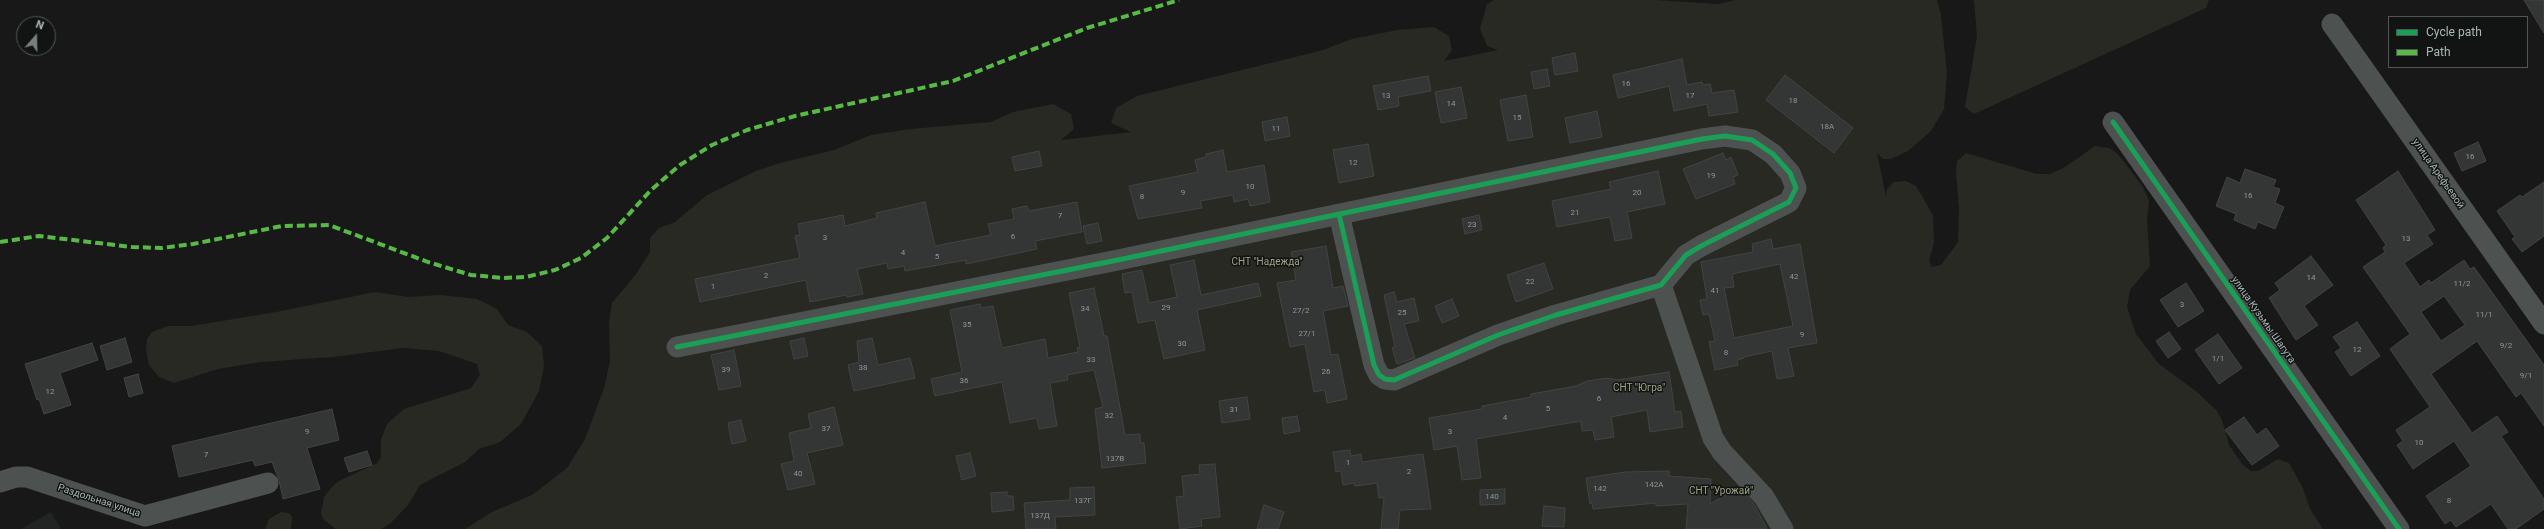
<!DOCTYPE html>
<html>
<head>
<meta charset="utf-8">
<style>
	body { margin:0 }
	#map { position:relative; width:2544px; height:529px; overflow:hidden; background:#181818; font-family:Roboto,sans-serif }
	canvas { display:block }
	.legend { position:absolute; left:2388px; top:16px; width:140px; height:52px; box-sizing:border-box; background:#121414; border:1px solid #4f5654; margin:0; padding:5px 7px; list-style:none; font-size:12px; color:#aab8b5 }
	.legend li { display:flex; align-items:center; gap:8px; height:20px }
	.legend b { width:20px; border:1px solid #4f5654 }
	.north { position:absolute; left:16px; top:16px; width:40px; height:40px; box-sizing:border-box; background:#121414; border:1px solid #4f5654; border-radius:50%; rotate:20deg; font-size:11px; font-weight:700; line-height:16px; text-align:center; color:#aab8b5 }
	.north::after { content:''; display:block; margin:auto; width:14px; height:18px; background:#77807e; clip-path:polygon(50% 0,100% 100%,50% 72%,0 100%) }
</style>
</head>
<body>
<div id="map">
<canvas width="2544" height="529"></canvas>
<ul class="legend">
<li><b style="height:5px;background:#1a9f57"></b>Cycle path</li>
<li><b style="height:5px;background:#58b947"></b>Path</li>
</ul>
<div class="north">N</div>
</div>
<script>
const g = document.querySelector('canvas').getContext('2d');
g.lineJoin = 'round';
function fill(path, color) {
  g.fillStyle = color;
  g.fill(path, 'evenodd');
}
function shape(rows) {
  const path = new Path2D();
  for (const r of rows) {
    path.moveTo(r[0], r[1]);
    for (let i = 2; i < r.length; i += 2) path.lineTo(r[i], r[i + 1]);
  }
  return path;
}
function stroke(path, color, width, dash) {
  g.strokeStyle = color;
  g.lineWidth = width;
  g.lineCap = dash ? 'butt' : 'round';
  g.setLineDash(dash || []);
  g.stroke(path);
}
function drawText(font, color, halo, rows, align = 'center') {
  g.font = font + ' Roboto,sans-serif';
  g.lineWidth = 3;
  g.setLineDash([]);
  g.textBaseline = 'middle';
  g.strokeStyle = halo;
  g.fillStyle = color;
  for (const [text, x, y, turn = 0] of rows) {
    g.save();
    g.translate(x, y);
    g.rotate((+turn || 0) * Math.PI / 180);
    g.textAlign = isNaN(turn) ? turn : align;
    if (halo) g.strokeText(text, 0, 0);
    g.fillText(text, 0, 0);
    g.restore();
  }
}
fill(shape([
	[51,512,61,529,21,529]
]), '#222424');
fill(shape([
	[1494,0,1656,0,1718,4,1735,0,1937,0,1941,15,1947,73,1944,109,1931,131,1908,151,1891,159,1883,159,1877,153,1886,196,1887,189,1894,182,1906,181,1916,186,1933,215,1934,243,1929,261,1932,267,1941,265,1958,242,1959,208,1956,173,1957,161,1966,153,2037,174,2050,174,2065,167,2095,146,2109,148,2118,154,2143,187,2149,201,2147,221,2150,266,2130,290,2127,307,2136,334,2159,364,2197,392,2216,410,2222,420,2229,445,2242,464,2251,471,2258,471,2278,459,2289,463,2302,486,2310,509,2323,529,465,529,492,512,532,495,567,468,585,439,604,388,610,361,609,323,612,303,636,274,650,252,650,238,659,228,675,222,707,195,756,171,780,163,834,150,871,135,910,129,991,122,1013,112,1053,104,1071,114,1074,129,1061,140,1131,132,1111,123,1116,108,1137,96,1323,50,1352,39,1397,30,1434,27,1449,36,1452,50,1444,61,1498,50,1487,46,1480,29,1487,4],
	[970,453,976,476,962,480,956,456],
	[1974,0,2209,0,2206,8,1974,114,1965,107,1977,36],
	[375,292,408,297,440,295,477,299,497,309,508,325,527,332,542,346,544,366,539,391,521,424,500,442,479,449,465,462,420,485,408,505,390,524,381,529,336,529,324,520,321,514,324,497,331,488,339,481,377,463,381,457,381,440,387,424,404,409,471,388,480,375,477,364,439,351,403,348,333,357,261,362,218,369,174,383,159,377,149,365,146,350,147,339,152,332,168,326,191,326,276,312],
	[281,512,289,513,292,517,291,529,265,529,269,519]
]), '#282922');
const building = shape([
	[2524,0,2544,0,2544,33,2524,0],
	[1575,53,1578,71,1555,75,1552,58,1575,53],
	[1682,59,1687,85,1702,82,1703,85,1710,84,1712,93,1734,90,1738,112,1709,116,1707,104,1674,111,1669,86,1618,98,1613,75,1682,59],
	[1547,69,1550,86,1534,89,1531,72,1547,69],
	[1785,75,1853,128,1834,153,1766,100,1785,75],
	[1428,76,1431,91,1398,97,1399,106,1378,110,1373,86,1428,76],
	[1461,87,1467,118,1441,123,1435,92,1461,87],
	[1526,95,1533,137,1508,141,1500,100,1526,95],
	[1597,111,1602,137,1570,143,1565,118,1597,111],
	[1287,117,1290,136,1265,141,1262,122,1287,117],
	[2478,142,2486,161,2462,171,2454,153,2478,142],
	[1368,144,1374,176,1339,183,1333,150,1368,144],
	[1223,150,1227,172,1264,165,1270,202,1250,206,1248,199,1234,202,1233,195,1200,201,1202,208,1138,219,1129,186,1198,172,1195,160,1206,157,1206,154,1223,150],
	[1039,151,1042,166,1015,171,1012,157,1039,151],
	[1723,153,1726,160,1731,157,1738,175,1733,177,1735,184,1696,199,1683,169,1723,153],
	[2245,169,2276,180,2273,187,2280,189,2275,203,2284,207,2275,229,2258,222,2255,229,2234,220,2236,214,2216,206,2227,177,2240,183,2245,169],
	[1658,171,1665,204,1627,212,1632,238,1615,241,1610,217,1557,227,1552,201,1611,189,1609,182,1658,171],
	[2398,171,2435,230,2427,235,2433,244,2404,263,2420,287,2429,280,2431,283,2464,260,2470,269,2474,267,2544,365,2544,426,2521,393,2516,397,2477,341,2431,374,2472,433,2497,416,2508,432,2501,436,2544,499,2544,509,2516,529,2508,529,2491,504,2456,527,2451,520,2445,524,2426,496,2471,466,2454,441,2413,469,2397,445,2403,441,2396,430,2430,407,2390,349,2410,334,2363,267,2385,252,2383,248,2386,245,2356,200,2398,171],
	[2444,296,2465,325,2441,341,2421,312,2444,296],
	[2544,182,2544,236,2522,252,2512,239,2515,237,2497,211,2520,195,2522,197,2544,182],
	[925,202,935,246,991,235,988,224,1014,219,1012,209,1027,206,1029,211,1077,202,1082,232,1035,241,1037,249,966,264,966,260,905,271,904,266,888,269,887,263,857,269,863,294,847,297,846,295,810,302,806,280,700,302,695,279,800,258,795,236,800,235,798,224,843,215,845,226,877,218,876,213,925,202],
	[1479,215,1482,230,1465,234,1462,219,1479,215],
	[1098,223,1102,241,1087,244,1083,226,1098,223],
	[1771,239,1773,249,1800,244,1817,343,1788,348,1794,376,1777,379,1772,351,1744,357,1744,358,1737,360,1738,365,1715,370,1709,342,1715,341,1709,314,1703,315,1700,300,1707,299,1701,262,1753,252,1752,244,1771,239],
	[1780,264,1793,326,1734,338,1724,288,1734,287,1732,274,1780,264],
	[1326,246,1333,288,1343,286,1348,306,1323,311,1331,355,1338,354,1347,399,1327,403,1325,390,1314,392,1305,344,1290,347,1277,283,1296,280,1291,252,1326,246],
	[2311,256,2333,285,2304,306,2318,325,2296,340,2269,298,2280,290,2275,283,2311,256],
	[1194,260,1201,295,1258,283,1261,296,1197,310,1205,350,1164,359,1155,320,1138,323,1132,292,1125,293,1122,274,1142,270,1149,303,1177,297,1170,265,1194,260],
	[1544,263,1553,289,1516,302,1507,275,1544,263],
	[2186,283,2204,311,2178,327,2160,300,2186,283],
	[1094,288,1104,336,1107,336,1125,435,1140,434,1140,443,1144,443,1146,463,1102,468,1095,409,1103,407,1094,370,1067,375,1068,380,1050,383,1057,426,1039,429,1037,418,1010,423,1002,382,935,396,931,379,962,372,950,310,980,304,981,308,993,306,1002,348,1045,339,1048,358,1078,352,1077,348,1080,347,1069,293,1094,288],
	[1394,292,1397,302,1414,298,1419,321,1404,324,1415,358,1397,364,1392,348,1395,347,1384,295,1394,292],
	[1452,299,1459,316,1442,323,1435,306,1452,299],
	[2357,322,2380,356,2351,376,2335,352,2341,348,2333,337,2357,322],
	[2169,332,2181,349,2168,358,2156,341,2169,332],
	[2218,334,2242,368,2219,384,2195,350,2218,334],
	[125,338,132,362,107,370,100,346,125,338],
	[804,338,808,356,794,359,790,341,804,338],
	[872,338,878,365,910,358,915,378,854,391,848,365,859,362,857,341,872,338],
	[92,343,98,360,60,373,71,405,44,414,39,399,37,400,25,364,92,343],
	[734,350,741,386,719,390,711,355,734,350],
	[1669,372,1675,412,1681,411,1683,427,1650,432,1647,410,1611,417,1614,437,1595,440,1593,430,1582,431,1581,421,1476,439,1481,478,1462,480,1457,446,1434,450,1429,418,1482,409,1482,406,1531,397,1531,394,1576,386,1587,381,1607,378,1617,380,1669,372],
	[138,374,143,393,129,397,124,378,138,374],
	[1247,397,1250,419,1222,423,1219,401,1247,397],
	[834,407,843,445,807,453,815,484,788,490,781,464,794,461,789,433,811,428,808,414,834,407],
	[332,409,339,440,307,448,320,489,283,499,279,480,272,462,255,466,253,460,179,477,172,446,332,409],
	[1297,416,1300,431,1284,434,1282,418,1297,416],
	[2244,417,2257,435,2266,428,2279,446,2252,465,2225,430,2244,417],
	[741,420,746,441,732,444,728,423,741,420],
	[1350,450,1351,456,1361,454,1362,462,1423,454,1431,509,1400,510,1398,529,1381,529,1384,497,1379,498,1377,483,1355,486,1354,483,1343,485,1341,471,1336,472,1333,452,1350,450],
	[367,451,372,465,349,472,344,458,367,451],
	[970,453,976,476,962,480,956,456,970,453],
	[1215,464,1220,517,1201,519,1202,526,1180,529,1176,497,1184,496,1182,476,1200,474,1199,465,1215,464],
	[1669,471,1669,476,1711,479,1710,504,1739,487,1754,504,1767,529,1686,529,1688,504,1656,506,1656,503,1593,509,1592,503,1590,504,1586,478,1625,472,1669,471],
	[1094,487,1095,515,1055,517,1056,529,1026,529,1024,503,1070,500,1070,488,1094,487],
	[1505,489,1505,504,1480,505,1480,490,1505,489],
	[1007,492,1007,496,1013,496,1014,510,992,512,991,493,1007,492],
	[1264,505,1284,512,1278,529,1257,529,1264,505],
	[1544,506,1565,508,1564,527,1542,526,1544,506]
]);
fill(building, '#343635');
stroke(building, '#404443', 1);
stroke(shape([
	[2332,24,2544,324],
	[2113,122,2399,529],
	[1661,285,1713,438,1722,452,1764,497,1783,529],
	[677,347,1108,262,1702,139,1725,136,1752,140,1773,154,1790,173,1796,188,1789,202,1701,246,1686,255,1661,285,1556,315,1498,335,1394,380,1385,379,1379,375,1374,365,1339,214],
	[0,482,16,477,27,477,145,516,268,483]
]), '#4d5150', 21);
stroke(shape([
	[0,242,39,236,132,247,162,248,193,244,282,226,329,225,428,262,471,275,503,278,526,277,555,270,581,258,607,238,651,190,680,165,712,145,747,130,795,116,953,81,1087,28,1179,0]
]), '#58b947', 4, [8, 4]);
stroke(shape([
	[2113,122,2399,529],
	[677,347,1108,262,1702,139,1725,136,1752,140,1773,154,1790,173,1796,188,1789,202,1701,246,1686,255,1661,285,1556,315,1498,335,1394,380,1385,379,1379,375,1374,365,1339,214]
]), '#1a9f57', 5);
drawText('8px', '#8c9895', null, [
	["16",1626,84],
	["13",1386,96],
	["17",1690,96],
	["18",1793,101],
	["14",1451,104],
	["15",1517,118],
	["18А",1827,127],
	["11",1276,129],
	["16",2470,157],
	["12",1353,163],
	["19",1711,176],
	["10",1250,187],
	["9",1183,193],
	["20",1637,193],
	["16",2248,196],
	["8",1142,197],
	["21",1575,213],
	["7",1060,216],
	["23",1472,225],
	["6",1013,237],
	["3",825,238],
	["13",2406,239],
	["4",903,253],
	["5",937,257],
	["2",766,276],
	["42",1794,277],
	["14",2311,278],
	["22",1530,282],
	["11/2",2462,284],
	["1",713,287],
	["41",1715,291],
	["3",2182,305],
	["29",1166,308],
	["34",1085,309],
	["27/2",1301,311],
	["25",1402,313],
	["11/1",2484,315],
	["35",967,325],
	["27/1",1307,334],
	["9",1802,335],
	["30",1182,344],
	["9/2",2506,346],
	["12",2357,350],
	["8",1726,353],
	["1/1",2218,359],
	["33",1091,360],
	["38",863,368],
	["39",726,370],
	["26",1326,372],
	["9/1",2526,376],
	["36",964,381],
	["12",50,392],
	["6",1599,399],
	["5",1548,409],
	["31",1234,410],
	["32",1109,416],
	["4",1505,418],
	["37",826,429],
	["9",307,432],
	["3",1450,432],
	["10",2419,443],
	["7",206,455],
	["137В",1115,459],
	["1",1348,463],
	["2",1409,472],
	["40",798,474],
	["142А",1654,485],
	["142",1600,489],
	["140",1492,497],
	["137Г",1083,501],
	["8",2449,501],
	["137Д",1040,516]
]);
drawText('10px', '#aab8b5', '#121414', [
	["улица Арефьевой",2438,174,55],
	["улица Кузьмы Шагута",2263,320,55],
	["Раздольная улица",99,501,18]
]);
drawText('10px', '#9fa382', '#121414', [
	["СНТ \"Надежда\"",1267,262],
	["СНТ \"Югра\"",1639,388],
	["СНТ \"Урожай\"",1721,491]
]);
</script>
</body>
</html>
